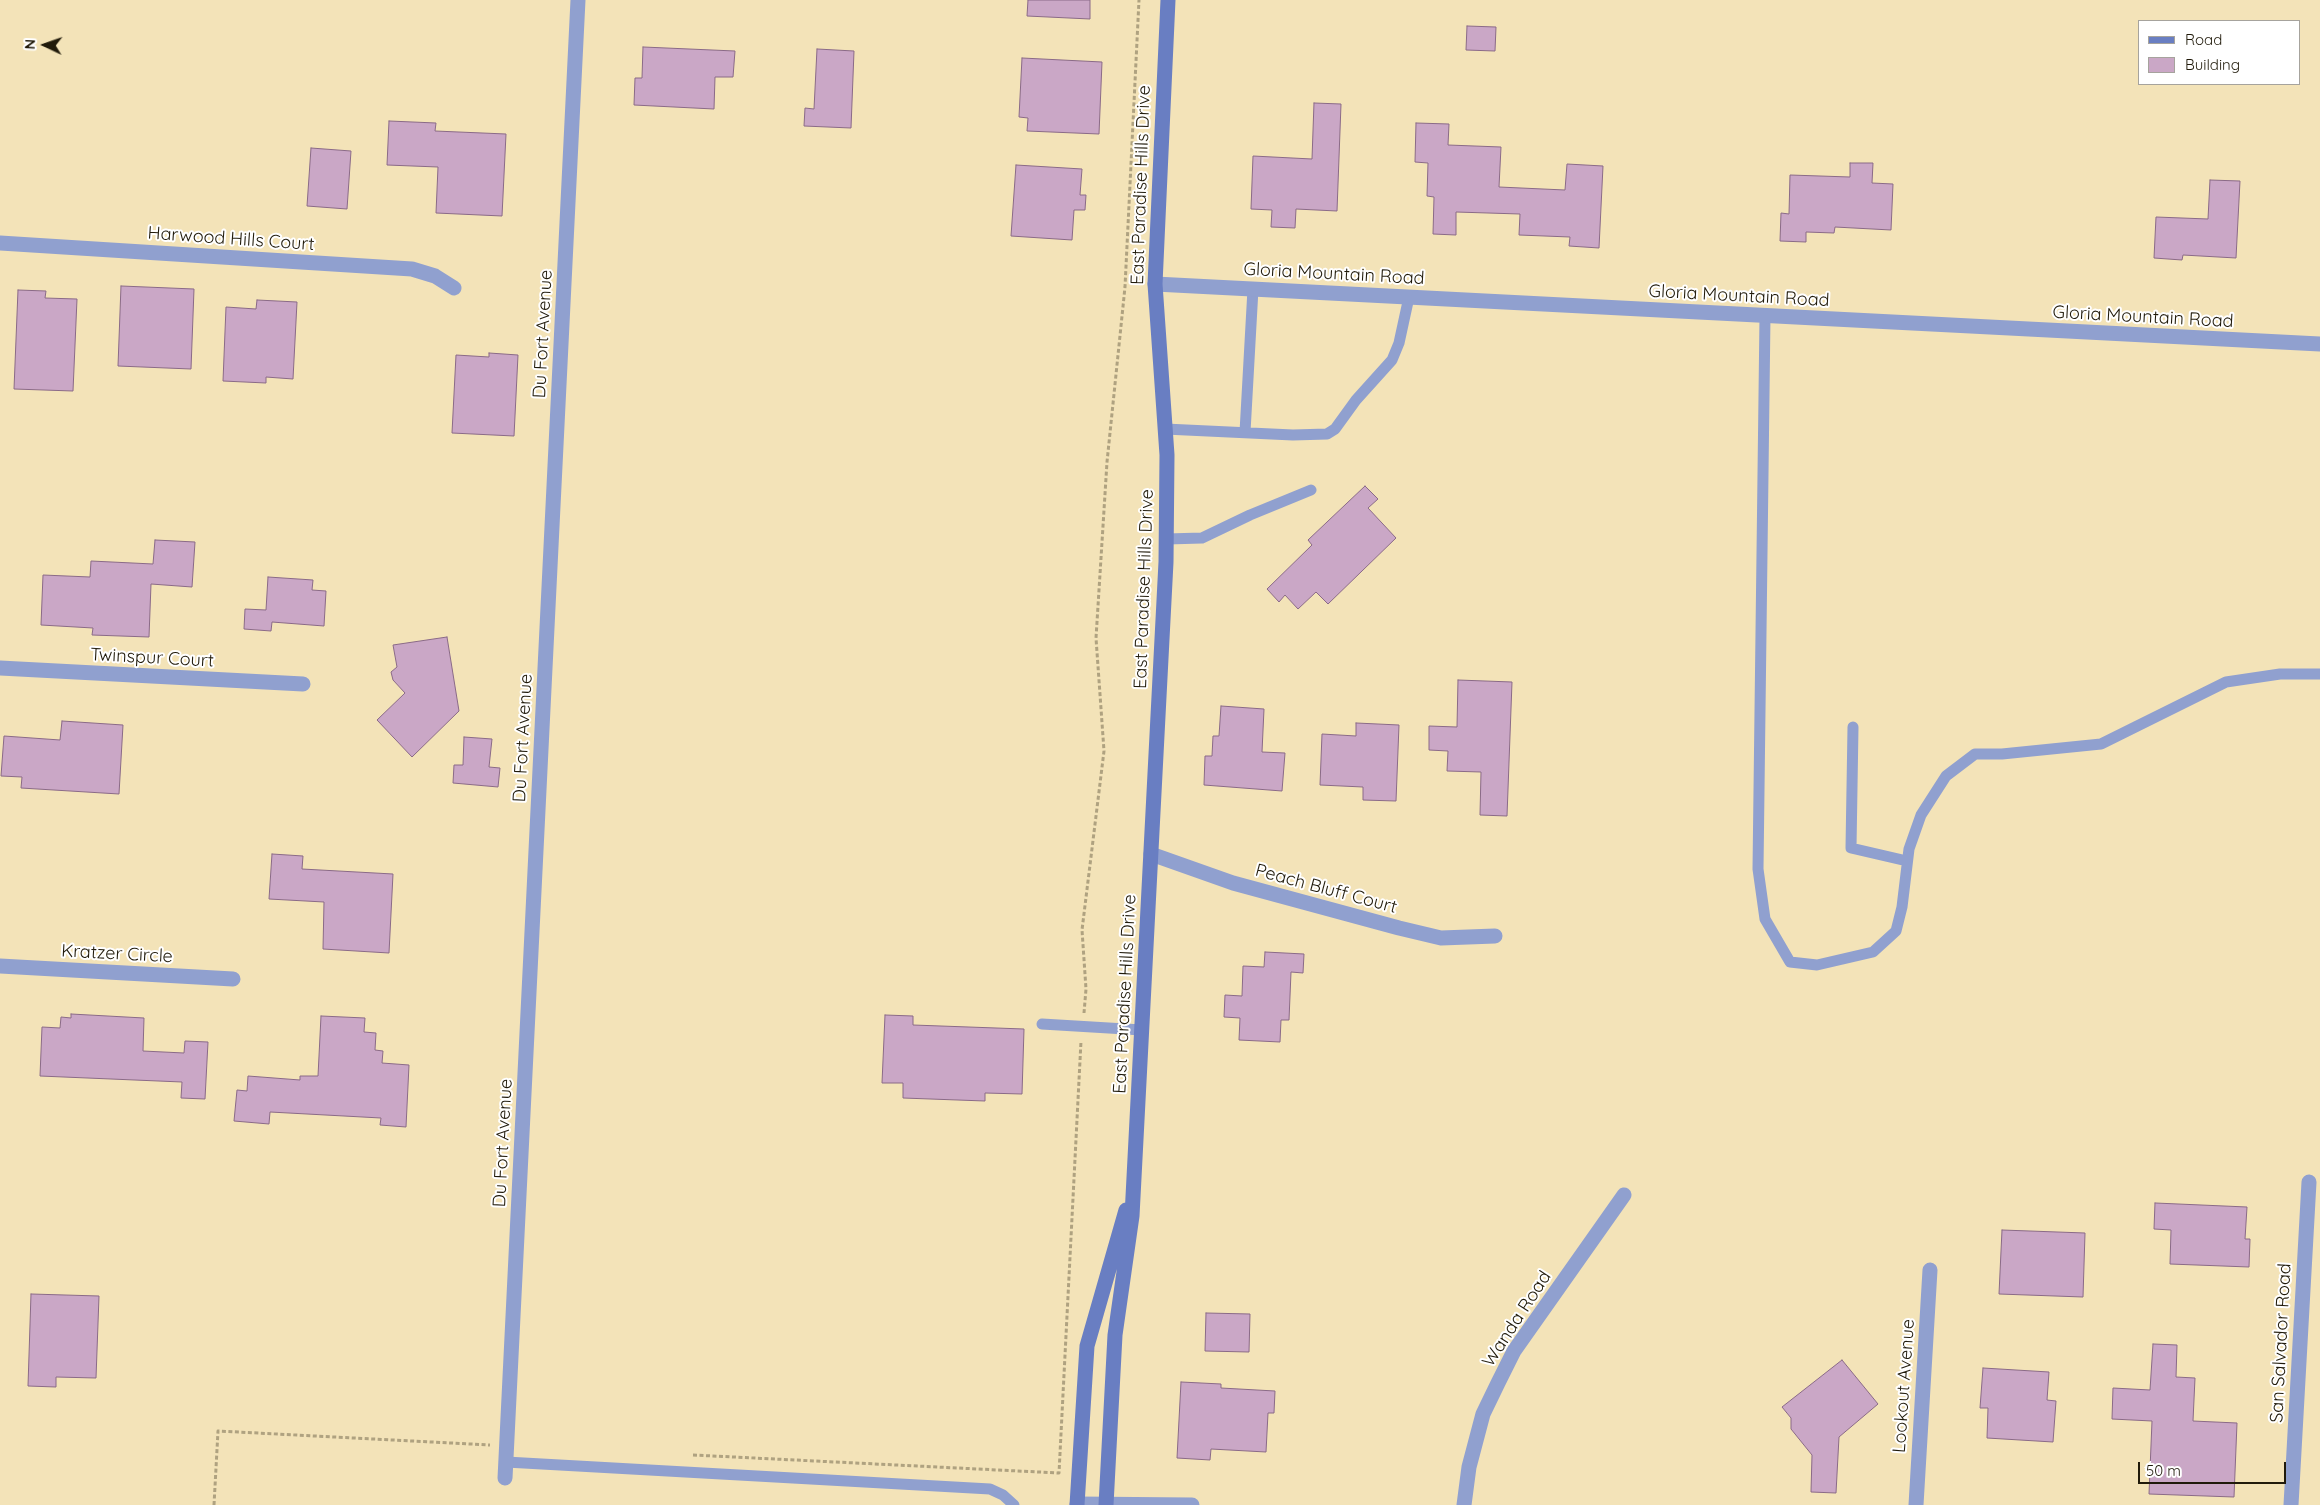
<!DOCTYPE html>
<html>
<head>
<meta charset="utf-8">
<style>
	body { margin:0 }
	#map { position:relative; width:2320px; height:1505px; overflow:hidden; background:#f3e3b8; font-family:Quicksand,sans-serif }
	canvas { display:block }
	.legend { position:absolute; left:2138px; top:20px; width:162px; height:65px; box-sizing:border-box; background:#fff; border:1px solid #a6a39d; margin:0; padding:6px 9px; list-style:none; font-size:15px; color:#201a0a }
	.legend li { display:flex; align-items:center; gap:10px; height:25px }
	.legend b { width:25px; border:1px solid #a6a39d }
	.north { position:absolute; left:20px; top:20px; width:50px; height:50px; -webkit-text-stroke:4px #fff; paint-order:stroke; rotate:273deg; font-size:14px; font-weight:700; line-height:20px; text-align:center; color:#201a0a }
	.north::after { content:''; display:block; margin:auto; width:18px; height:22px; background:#201a0a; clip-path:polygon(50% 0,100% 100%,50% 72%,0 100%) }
	.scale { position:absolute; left:2138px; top:1462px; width:148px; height:22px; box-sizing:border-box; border:2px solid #201a0a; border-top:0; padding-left:6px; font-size:15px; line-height:18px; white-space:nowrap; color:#201a0a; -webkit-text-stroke:4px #fff; paint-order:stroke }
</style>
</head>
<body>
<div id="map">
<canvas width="2320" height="1505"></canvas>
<ul class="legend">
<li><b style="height:6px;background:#697ec2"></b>Road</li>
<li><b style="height:14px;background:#caa7c6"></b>Building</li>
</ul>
<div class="north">N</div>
<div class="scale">50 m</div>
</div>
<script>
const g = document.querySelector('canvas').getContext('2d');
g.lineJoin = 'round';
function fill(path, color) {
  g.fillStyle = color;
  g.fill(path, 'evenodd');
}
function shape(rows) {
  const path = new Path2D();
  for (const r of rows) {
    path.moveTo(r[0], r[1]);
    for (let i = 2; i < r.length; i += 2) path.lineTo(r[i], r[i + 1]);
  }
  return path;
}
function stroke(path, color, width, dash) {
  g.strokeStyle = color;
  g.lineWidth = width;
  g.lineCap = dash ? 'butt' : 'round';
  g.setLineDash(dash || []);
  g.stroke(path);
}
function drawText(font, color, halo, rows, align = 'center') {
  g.font = font + ' Quicksand,sans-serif';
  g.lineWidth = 4;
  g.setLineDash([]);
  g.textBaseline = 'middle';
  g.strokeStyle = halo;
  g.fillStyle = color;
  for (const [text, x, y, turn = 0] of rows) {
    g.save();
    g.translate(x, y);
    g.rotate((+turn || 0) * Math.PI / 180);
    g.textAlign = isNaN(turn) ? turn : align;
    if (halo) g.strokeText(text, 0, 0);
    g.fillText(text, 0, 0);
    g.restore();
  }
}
const building = shape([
	[1028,0,1090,0,1090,19,1027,16,1028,0],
	[1467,26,1496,27,1495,51,1466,50,1467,26],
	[643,47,735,51,733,77,715,77,714,109,634,105,635,78,642,78,643,47],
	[817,49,854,51,851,128,804,126,805,108,814,109,817,49],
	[1022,58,1102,62,1099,134,1027,131,1028,118,1019,117,1022,58],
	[1314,103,1341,104,1337,211,1296,209,1295,228,1271,227,1272,210,1251,209,1253,156,1312,159,1314,103],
	[389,121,436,123,435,131,506,134,502,216,436,213,438,167,387,165,389,121],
	[1416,123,1449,124,1448,145,1501,147,1499,187,1565,190,1567,164,1603,166,1599,248,1569,246,1570,237,1519,235,1520,214,1456,212,1456,235,1433,234,1434,197,1427,196,1428,163,1415,162,1416,123],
	[311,148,351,151,347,209,307,206,311,148],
	[1850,163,1873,163,1872,183,1893,184,1891,230,1835,227,1834,233,1806,232,1806,242,1780,241,1781,213,1789,214,1790,175,1850,177,1850,163],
	[1016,165,1082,169,1080,195,1086,195,1085,210,1074,210,1072,240,1011,236,1016,165],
	[2210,180,2240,181,2236,258,2183,255,2182,260,2154,258,2156,217,2208,219,2210,180],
	[121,286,194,289,191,369,118,366,121,286],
	[18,290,46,291,45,298,77,299,73,391,14,389,18,290],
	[257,300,297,302,293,379,266,377,266,383,223,381,226,307,256,309,257,300],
	[489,353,518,355,514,436,452,433,456,355,489,357,489,353],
	[1365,486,1378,499,1368,508,1396,538,1328,604,1316,592,1298,609,1285,595,1279,602,1267,589,1312,545,1308,540,1365,486],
	[155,540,195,542,192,587,151,584,149,637,92,635,93,628,41,625,43,575,90,577,91,561,153,564,155,540],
	[268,577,313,580,312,590,326,591,324,626,272,622,271,631,244,629,245,609,266,610,268,577],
	[447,637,459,711,412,757,377,720,405,693,393,680,391,672,397,667,393,645,447,637],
	[1458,680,1512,682,1507,816,1480,815,1481,772,1447,771,1448,751,1429,750,1429,726,1457,727,1458,680],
	[1221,706,1264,709,1262,752,1285,753,1282,791,1204,785,1205,756,1212,756,1213,736,1219,736,1221,706],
	[62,721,123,725,119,794,21,788,22,777,1,776,4,736,60,740,62,721],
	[1356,723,1399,725,1396,801,1363,800,1363,787,1320,785,1322,734,1356,736,1356,723],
	[464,737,492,739,489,767,500,768,498,787,453,783,454,765,463,765,464,737],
	[272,854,303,856,302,869,393,874,389,953,323,949,324,902,269,899,272,854],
	[1265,952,1304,954,1303,973,1291,972,1289,1020,1281,1020,1280,1042,1239,1040,1240,1018,1224,1017,1225,995,1242,996,1243,966,1264,967,1265,952],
	[71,1014,144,1018,143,1051,184,1053,185,1041,208,1042,205,1099,181,1098,182,1082,40,1076,42,1027,60,1028,61,1017,71,1018,71,1014],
	[885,1015,913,1016,913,1025,1024,1029,1022,1094,985,1093,985,1101,903,1098,903,1083,882,1083,885,1015],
	[321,1016,365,1018,364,1032,376,1033,375,1050,383,1051,382,1063,409,1065,406,1127,380,1125,381,1118,270,1112,269,1124,234,1121,237,1090,247,1091,248,1076,300,1080,300,1076,318,1076,321,1016],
	[2155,1203,2247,1207,2245,1239,2250,1239,2249,1267,2170,1264,2171,1230,2154,1229,2155,1203],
	[2002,1230,2085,1233,2083,1297,1999,1294,2002,1230],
	[31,1294,99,1296,96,1378,56,1377,56,1387,28,1386,31,1294],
	[1206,1313,1250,1314,1249,1352,1205,1351,1206,1313],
	[2153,1344,2177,1345,2176,1377,2195,1378,2193,1421,2237,1423,2234,1497,2149,1494,2152,1421,2112,1419,2113,1388,2150,1390,2153,1344],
	[1842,1360,1878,1404,1839,1437,1836,1493,1811,1492,1812,1455,1791,1429,1791,1418,1782,1407,1842,1360],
	[1983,1368,2049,1372,2047,1400,2056,1401,2053,1442,1987,1438,1988,1408,1980,1408,1983,1368],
	[1181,1382,1221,1384,1221,1388,1275,1391,1274,1413,1268,1413,1266,1452,1211,1449,1210,1460,1177,1458,1181,1382]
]);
fill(building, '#caa7c6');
stroke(building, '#8a6a87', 1);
stroke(shape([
	[1084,1013,1086,989,1082,930,1104,751,1096,638,1107,462,1125,287,1139,0],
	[693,1455,1059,1473,1081,1041],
	[214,1505,218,1431,490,1445]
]), '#afa280', 3, [4, 2.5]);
stroke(shape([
	[1765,316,1758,869,1765,919,1790,962,1817,965,1873,952,1896,931,1902,907,1909,849,1921,815,1946,776,1975,754,2002,754,2101,744,2226,682,2280,674,2320,674],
	[1165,429,1293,435,1327,434,1335,429,1356,400,1392,360,1399,343,1409,297],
	[1245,432,1253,289],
	[1167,539,1202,538,1250,515,1311,490],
	[1853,727,1851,848,1907,861],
	[1042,1024,1142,1030],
	[506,1462,990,1489,1003,1495,1014,1505]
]), '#90a0cf', 11);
stroke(shape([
	[0,243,412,269,435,276,454,288],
	[1155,284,2320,344],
	[0,668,303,684],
	[1151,854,1233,883,1399,928,1441,938,1495,936],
	[0,966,233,979],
	[505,1478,578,0],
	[1077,1504,1192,1505],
	[1464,1505,1469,1467,1483,1414,1498,1383,1514,1351,1624,1195],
	[1916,1505,1930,1270],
	[2291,1505,2309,1182]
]), '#90a0cf', 15);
stroke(shape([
	[1077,1505,1087,1346,1126,1210],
	[1106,1505,1115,1335,1132,1216,1166,562,1167,455,1155,284,1168,0]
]), '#697ec2', 15);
drawText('18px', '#201a0a', '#fff', [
	["East Paradise Hills Drive",1141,185,-88],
	["Harwood Hills Court",231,239,4],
	["Gloria Mountain Road",1334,274,3],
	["Gloria Mountain Road",1739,296,3],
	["Gloria Mountain Road",2143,317,3],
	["Du Fort Avenue",543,334,-87],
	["East Paradise Hills Drive",1144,589,-88],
	["Twinspur Court",152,658,3],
	["Du Fort Avenue",523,738,-87],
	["Peach Bluff Court",1326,889,15],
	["Kratzer Circle",117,954,3],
	["East Paradise Hills Drive",1125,994,-87],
	["Du Fort Avenue",503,1143,-87],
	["Wanda Road",1517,1319,-57],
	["San Salvador Road",2281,1343,-87],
	["Lookout Avenue",1904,1386,-86]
]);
</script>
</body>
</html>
